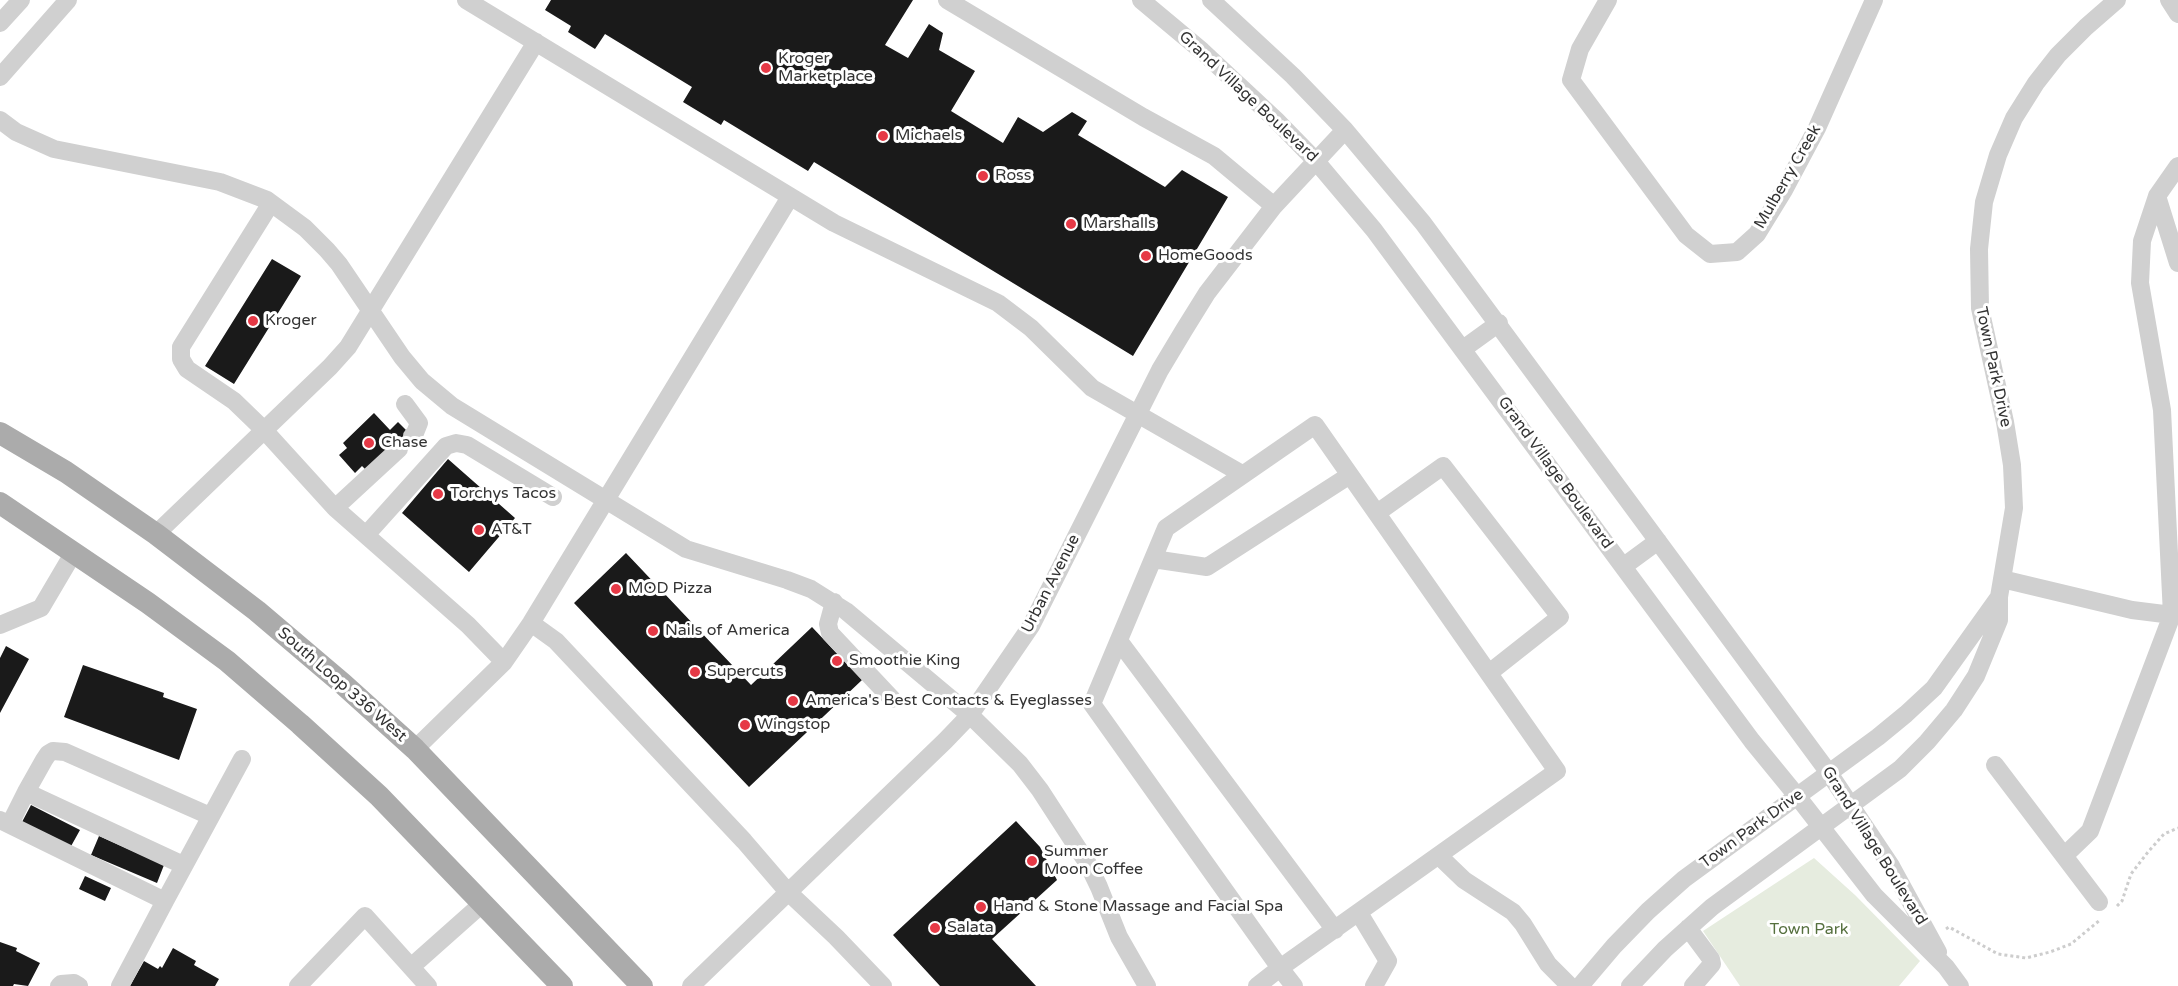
<!DOCTYPE html>
<html>
<head>
<meta charset="utf-8">
<style>
	body { margin:0 }
	canvas { display:block; background:#fff }
</style>
</head>
<body>
<canvas width="2178" height="986"></canvas>
<script>
const g = document.querySelector('canvas').getContext('2d');
g.lineJoin = 'round';
function fill(path, color) {
  g.fillStyle = color;
  g.fill(path, 'evenodd');
}
function shape(rows) {
  const path = new Path2D();
  for (const r of rows) {
    path.moveTo(r[0], r[1]);
    for (let i = 2; i < r.length; i += 2) path.lineTo(r[i], r[i + 1]);
  }
  return path;
}
function stroke(path, color, width, dash) {
  g.strokeStyle = color;
  g.lineWidth = width;
  g.lineCap = dash ? 'butt' : 'round';
  g.setLineDash(dash || []);
  g.stroke(path);
}
function drawText(font, color, halo, rows, align = 'center') {
  g.font = font + ' "Varela Round",sans-serif';
  g.lineWidth = 6;
  g.setLineDash([]);
  g.textBaseline = 'middle';
  g.strokeStyle = halo;
  g.fillStyle = color;
  for (const [text, x, y, turn = 0] of rows) {
    g.save();
    g.translate(x, y);
    g.rotate((+turn || 0) * Math.PI / 180);
    g.textAlign = isNaN(turn) ? turn : align;
    if (halo) g.strokeText(text, 0, 0);
    g.fillText(text, 0, 0);
    g.restore();
  }
}
fill(shape([
	[1814,858,1855,895,1920,961,1899,986,1740,986,1703,931]
]), '#e6ecdf');
fill(shape([
	[551,0,913,0,885,45,908,58,929,24,943,33,939,50,975,71,951,111,1003,143,1018,117,1043,132,1072,112,1087,121,1078,135,1165,187,1182,170,1228,197,1133,356,814,162,808,171,724,120,721,125,683,102,692,87,605,34,595,49,568,32,571,26,545,10],
	[272,259,301,276,234,384,205,366],
	[374,413,390,430,398,422,417,441,403,454,366,470,362,466,355,473,339,455,347,448,343,443],
	[448,459,515,518,469,572,402,513],
	[626,553,751,685,812,627,862,680,749,787,574,603],
	[6,646,29,659,0,713,0,658],
	[83,665,164,693,163,697,197,709,179,760,64,717],
	[31,805,80,830,70,848,22,822],
	[1016,821,1040,847,1057,880,992,939,1036,986,940,986,893,935],
	[99,836,164,865,157,883,91,855],
	[85,876,111,888,105,901,79,889],
	[0,942,17,948,16,951,40,963,28,986,14,984,13,986,0,986],
	[173,948,196,961,194,965,219,979,215,986,130,986,144,961,158,969,160,966,162,968]
]), '#1a1a1a');
stroke(shape([
	[2117,906,2122,901,2131,874,2148,852,2164,834,2178,828],
	[1946,929,1949,927,1998,954,2026,958,2050,952,2071,944,2100,920]
]), '#cdcdcd', 3, [3, 3]);
stroke(shape([
	[466,0,834,223,998,303,1031,328,1092,388,1242,474],
	[947,0,1143,117,1214,156,1274,206],
	[1141,0,1202,51,1276,120,1315,160,1374,230,1752,741,1797,796,1874,895,1946,967,1960,986],
	[1211,0,1293,76,1345,130,1423,223,1829,773,1891,866,1938,952],
	[1608,0,1580,49,1571,80,1686,235,1710,254,1737,252,1757,234,1784,190,1817,128,1874,0],
	[2169,0,2178,14],
	[0,23,21,0],
	[0,77,68,0],
	[0,120,16,132,54,149,220,182,267,200,305,228,327,250,339,264,402,357,422,381,452,406,686,549,787,580,811,589,846,611,970,715,1020,764,1040,790,1088,864,1099,887,1119,937,1147,986],
	[2157,196,2178,263],
	[271,203,181,347,181,359,187,369,234,401,264,430,335,508,468,625,504,662],
	[1463,349,1499,323],
	[405,404,419,423,415,433,412,436],
	[1315,425,1557,771,1280,968,1092,704,1166,528,1315,425],
	[335,508,399,449],
	[1377,513,1443,466,1560,617,1489,673],
	[156,534,330,367,348,347,536,42],
	[366,535,446,446,456,443,467,445,553,497],
	[1153,559,1207,567,1350,475],
	[1624,566,1658,541],
	[2002,579,2132,610,2172,615,2178,614],
	[834,602,828,624,830,633,892,699],
	[531,623,556,641,744,841,787,891,836,937,883,986],
	[0,625,41,608,74,552],
	[1119,641,1335,930],
	[415,749,504,662,531,623,790,197],
	[1995,765,2099,902],
	[0,820,165,901,120,986],
	[10,824,26,792],
	[1439,856,1464,880,1513,912,1523,924,1548,964,1570,986],
	[2064,856,2090,831,2172,615,2162,410,2140,283,2142,241,2157,196,2178,166],
	[183,865,26,792,44,760,48,754,53,751,65,752,210,816],
	[165,901,242,759],
	[1359,913,1388,961,1374,986],
	[1688,928,1711,959,1712,964,1693,986],
	[411,967,483,903],
	[59,986,61,984,74,983,79,986],
	[298,986,365,916,428,986],
	[691,986,945,741,970,715,1031,626,1160,370,1184,330,1207,293,1274,206,1345,130],
	[1257,986,1280,968,1294,986],
	[1580,986,1614,946,1648,911,1684,879,1878,737,1906,714,1934,688,1999,597],
	[1630,986,1665,949,1712,907,1900,769,1927,742,1954,710,1976,676,1999,620,1999,597,2014,508,2012,465,2005,422,1980,308,1979,249,1984,202,1998,155,2014,118,2036,83,2058,55,2086,27,2117,0]
]), '#d0d0d0', 18);
stroke(shape([
	[0,433,66,472,156,534,257,611,343,684,415,749,642,986],
	[0,503,148,603,227,661,300,724,379,796,562,986]
]), '#ababab', 22);
for (const [x, y, r, color] of [
	[766,68,6,"#e63946"],
	[883,136,6,"#e63946"],
	[983,176,6,"#e63946"],
	[1071,224,6,"#e63946"],
	[1146,256,6,"#e63946"],
	[253,321,6,"#e63946"],
	[369,443,6,"#e63946"],
	[438,494,6,"#e63946"],
	[479,530,6,"#e63946"],
	[616,589,6,"#e63946"],
	[653,631,6,"#e63946"],
	[837,661,6,"#e63946"],
	[695,672,6,"#e63946"],
	[793,701,6,"#e63946"],
	[745,725,6,"#e63946"],
	[1032,861,6,"#e63946"],
	[981,907,6,"#e63946"],
	[935,928,6,"#e63946"]
]) {
  const dot = new Path2D();
  dot.arc(x, y, r, 0, 2 * Math.PI);
  g.fillStyle = color;
  g.fill(dot);
  stroke(dot, '#fff', 2);
}
drawText('16px', '#333', '#fff', [
	["Kroger",778,59],
	["Marketplace",778,77],
	["Michaels",895,136],
	["Ross",995,176],
	["Marshalls",1083,224],
	["HomeGoods",1158,256],
	["Kroger",265,321],
	["Chase",381,443],
	["Torchys Tacos",450,494],
	["AT&T",491,530],
	["MOD Pizza",628,589],
	["Nails of America",665,631],
	["Smoothie King",849,661],
	["Supercuts",707,672],
	["America's Best Contacts & Eyeglasses",805,701],
	["Wingstop",757,725],
	["Summer",1044,852],
	["Moon Coffee",1044,870],
	["Hand & Stone Massage and Facial Spa",993,907],
	["Salata",947,928]
], 'left');
drawText('16px', '#333', '#fff', [
	["Grand Village Boulevard",1248,97,43],
	["Mulberry Creek",1788,177,-60],
	["Town Park Drive",1993,367,78],
	["Grand Village Boulevard",1555,473,54],
	["Urban Avenue",1051,584,-63],
	["South Loop 336 West",342,685,41],
	["Town Park Drive",1752,829,-36],
	["Grand Village Boulevard",1874,846,58]
]);
drawText('16px', '#56703f', '#fff', [
	["Town Park",1809,930]
]);
</script>
</body>
</html>
